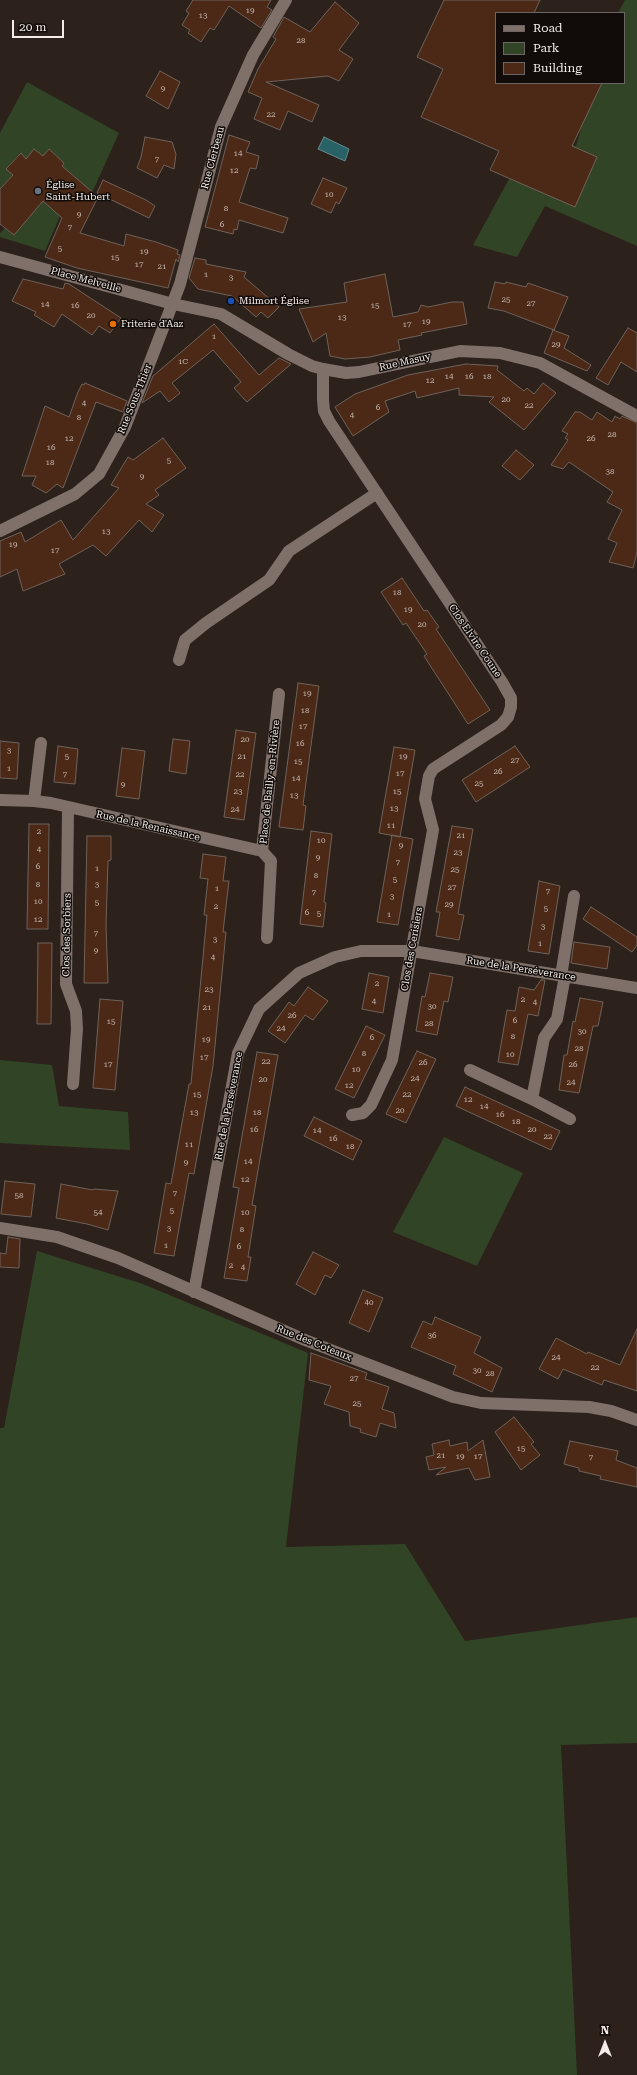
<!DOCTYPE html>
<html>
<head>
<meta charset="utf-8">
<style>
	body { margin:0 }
	#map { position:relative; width:637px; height:2075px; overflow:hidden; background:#2c211b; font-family:"Roboto Serif",serif }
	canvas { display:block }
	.legend { position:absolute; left:495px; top:12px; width:130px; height:72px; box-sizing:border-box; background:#110c09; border:1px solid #6b6662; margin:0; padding:5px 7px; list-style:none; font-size:12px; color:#f3ece8 }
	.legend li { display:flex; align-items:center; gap:8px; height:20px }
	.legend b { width:20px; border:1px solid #6b6662 }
	.north { position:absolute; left:585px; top:2023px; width:40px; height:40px; -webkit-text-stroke:3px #110c09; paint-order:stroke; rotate:0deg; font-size:11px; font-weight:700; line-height:16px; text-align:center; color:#f3ece8 }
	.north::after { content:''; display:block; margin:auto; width:14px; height:18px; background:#f3ece8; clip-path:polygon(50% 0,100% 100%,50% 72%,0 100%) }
	.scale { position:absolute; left:12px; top:20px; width:52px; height:18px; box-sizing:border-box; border:2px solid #f3ece8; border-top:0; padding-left:5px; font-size:12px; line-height:14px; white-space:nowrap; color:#f3ece8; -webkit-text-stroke:3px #110c09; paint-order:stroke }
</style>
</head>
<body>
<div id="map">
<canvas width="637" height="2075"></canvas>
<ul class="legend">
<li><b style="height:5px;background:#7f716a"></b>Road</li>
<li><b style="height:11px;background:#324426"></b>Park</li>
<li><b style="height:11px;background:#4b2916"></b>Building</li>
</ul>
<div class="north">N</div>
<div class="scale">20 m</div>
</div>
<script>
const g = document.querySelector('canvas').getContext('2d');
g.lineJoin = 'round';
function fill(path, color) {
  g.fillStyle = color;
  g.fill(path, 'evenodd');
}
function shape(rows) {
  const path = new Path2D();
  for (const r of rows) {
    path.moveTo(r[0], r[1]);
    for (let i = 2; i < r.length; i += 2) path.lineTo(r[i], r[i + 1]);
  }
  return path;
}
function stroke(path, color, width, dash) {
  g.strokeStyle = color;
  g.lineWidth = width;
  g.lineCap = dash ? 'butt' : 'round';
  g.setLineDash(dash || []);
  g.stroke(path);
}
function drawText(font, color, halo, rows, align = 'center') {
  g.font = font + ' "Roboto Serif",serif';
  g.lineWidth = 3;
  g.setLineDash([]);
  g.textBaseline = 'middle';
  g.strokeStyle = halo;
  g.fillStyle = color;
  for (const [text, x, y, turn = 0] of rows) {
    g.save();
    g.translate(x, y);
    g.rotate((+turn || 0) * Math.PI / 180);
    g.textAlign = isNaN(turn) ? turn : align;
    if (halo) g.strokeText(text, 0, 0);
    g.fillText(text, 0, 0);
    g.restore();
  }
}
fill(shape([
	[625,0,637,0,637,246,545,206,517,257,473,245,514,170,551,138,576,146,594,83,624,83,624,13,618,13],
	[27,82,119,133,92,193,63,209,45,251,0,237,0,233,5,228,14,235,43,201,50,207,62,193,82,183,62,166,64,163,49,149,43,156,34,149,26,159,20,153,6,169,13,175,0,189,0,133],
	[0,1060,52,1065,59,1106,128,1112,130,1150,0,1143],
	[444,1137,523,1173,477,1266,393,1232],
	[37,1251,143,1284,308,1353,286,1547,405,1544,465,1641,637,1617,637,1743,561,1745,577,2075,0,2075,0,1428,4,1428]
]), '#324426');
const water = shape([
	[324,137,349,149,345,161,318,149,324,137]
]);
fill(water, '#296266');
stroke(water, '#668b8d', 1);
const building = shape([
	[193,0,271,0,267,7,272,10,261,28,229,6,214,30,210,28,201,42,188,33,190,30,182,25,189,13,186,11,193,0],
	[444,0,540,0,534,13,496,13,496,83,602,83,572,146,597,157,575,207,490,170,499,151,421,117,443,69,417,57,444,0],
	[335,2,359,23,339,50,353,59,339,81,328,76,266,82,319,105,312,122,288,111,280,130,254,119,262,98,248,92,258,69,276,39,273,37,284,17,310,32,335,2],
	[160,71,180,82,168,109,146,96,160,71],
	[229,135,250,142,246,152,259,156,256,169,250,168,239,202,288,218,283,233,239,220,237,230,234,229,233,234,205,227,229,135],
	[145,137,172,142,176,154,174,169,164,165,157,178,137,168,141,157,145,137],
	[34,149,43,156,49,149,64,163,62,166,98,197,80,233,124,246,126,234,156,242,178,250,177,254,180,255,178,262,176,259,168,288,77,268,45,257,62,218,43,201,14,235,0,224,0,189,13,175,6,169,21,153,26,159,34,149],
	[323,178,347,188,339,204,336,202,331,213,311,204,323,178],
	[103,180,146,200,155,206,149,218,97,193,103,180],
	[195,258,206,260,206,264,246,272,244,277,279,307,268,318,261,312,256,317,232,296,198,289,189,278,195,258],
	[385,274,393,317,418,312,421,305,428,307,452,302,463,302,467,324,421,333,422,335,398,340,400,350,370,357,345,359,330,356,326,333,313,342,299,309,347,302,344,283,385,274],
	[23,279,63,289,65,283,69,284,121,318,110,333,99,326,92,335,62,314,54,327,34,315,36,312,12,301,23,279],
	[495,282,505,284,506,282,526,287,528,283,568,297,554,330,504,311,488,308,495,282],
	[214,324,259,375,279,358,291,364,247,402,234,388,241,382,213,350,172,383,180,393,169,402,160,391,142,403,153,376,214,324],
	[628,328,637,333,637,372,621,362,608,385,596,378,628,328],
	[553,330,569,336,564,348,591,365,587,371,544,353,553,330],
	[466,364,498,366,497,370,524,391,527,388,534,394,543,383,556,393,524,430,489,402,494,397,459,395,459,388,417,398,415,391,385,401,389,412,353,436,335,407,355,394,408,375,466,364],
	[85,383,127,401,123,412,96,402,63,488,57,484,46,493,32,485,36,476,22,476,45,406,69,417,78,392,82,384,84,385,85,383],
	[575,412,580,412,592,420,597,412,612,422,615,416,620,419,622,416,637,423,637,552,633,568,609,562,617,543,608,539,622,510,607,502,613,492,569,462,563,469,551,465,568,440,565,438,568,434,562,431,575,412],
	[163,438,186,468,155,490,159,495,146,504,164,515,152,532,139,520,106,556,93,545,59,564,65,574,23,591,17,569,0,577,0,541,21,532,25,542,61,520,73,540,119,488,111,485,128,457,133,460,163,438],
	[516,450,534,465,520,480,502,466,516,450],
	[402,578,424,611,427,610,439,627,436,629,490,710,468,724,424,656,427,654,406,623,403,625,381,592,402,578],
	[298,683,319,686,303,805,306,806,303,830,279,827,298,683],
	[236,730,256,733,244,820,224,817,236,730],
	[173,739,190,741,186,774,169,771,173,739],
	[0,741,19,743,17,779,0,778,0,741],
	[58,746,78,749,75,784,54,782,58,746],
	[515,746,530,767,476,802,462,780,515,746],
	[394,747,415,750,400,837,379,833,394,747],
	[122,748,145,751,139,799,116,796,122,748],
	[29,824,49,824,48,929,27,929,29,824],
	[452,826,473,829,458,914,464,915,459,940,436,936,440,912,436,912,452,826],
	[311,831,332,834,324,902,326,903,323,927,300,924,311,831],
	[392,835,413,839,398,925,377,922,392,835],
	[87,836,111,836,111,860,108,861,106,925,108,983,84,983,87,836],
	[203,854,226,857,223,881,229,881,223,932,226,932,213,1066,194,1174,189,1173,174,1256,154,1253,166,1183,171,1184,189,1084,191,1084,207,915,204,915,208,879,200,878,203,854],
	[539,881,560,886,549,954,528,951,539,881],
	[591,907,637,937,637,945,632,952,583,919,591,907],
	[574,942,610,947,607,969,571,963,574,942],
	[38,943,52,943,51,1024,37,1024,38,943],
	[369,973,389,977,383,1013,362,1009,369,973],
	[430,973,453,977,448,1002,444,1001,437,1035,416,1031,422,996,425,997,430,973],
	[541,980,545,980,538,1016,528,1014,518,1065,498,1062,507,1010,515,1011,519,987,534,990,541,980],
	[308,987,328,1001,313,1020,305,1015,285,1043,268,1031,289,1002,294,1006,308,987],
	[580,998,603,1002,598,1026,593,1026,579,1093,559,1090,564,1055,567,1055,573,1021,575,1022,580,998],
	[100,999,123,1001,115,1090,93,1088,100,999],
	[366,1026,385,1035,354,1098,335,1089,366,1026],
	[417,1051,436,1059,406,1123,386,1114,417,1051],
	[257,1052,278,1055,252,1205,256,1206,248,1257,251,1257,247,1281,224,1278,239,1188,233,1187,257,1052],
	[465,1087,560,1131,551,1150,456,1106,465,1087],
	[314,1117,362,1141,353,1160,304,1136,314,1117],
	[5,1181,35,1184,31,1217,1,1214,5,1181],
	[61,1184,93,1190,94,1189,118,1191,108,1230,87,1224,56,1218,61,1184],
	[8,1237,20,1239,19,1268,0,1267,0,1253,6,1254,8,1237],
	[313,1252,339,1265,331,1278,325,1275,315,1295,296,1284,313,1252],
	[363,1290,383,1298,369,1332,349,1323,363,1290],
	[435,1317,481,1337,474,1353,502,1368,492,1392,453,1374,456,1366,411,1347,423,1321,432,1325,435,1317],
	[637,1329,637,1391,604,1380,602,1385,563,1369,558,1379,539,1369,556,1338,587,1354,588,1352,620,1365,637,1329],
	[311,1353,367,1373,365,1379,389,1387,382,1409,394,1413,396,1428,380,1423,376,1437,360,1432,361,1429,350,1426,349,1412,324,1404,331,1386,309,1380,311,1353],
	[514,1417,534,1442,531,1444,540,1455,521,1470,495,1432,514,1417],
	[449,1440,450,1446,467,1442,468,1451,483,1440,490,1477,475,1480,469,1468,436,1475,446,1467,429,1470,426,1457,434,1455,432,1444,449,1440],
	[570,1441,618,1451,616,1460,637,1468,637,1487,600,1479,601,1476,579,1471,579,1468,564,1464,570,1441]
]);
fill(building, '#4b2916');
stroke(building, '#6f625b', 1);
stroke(shape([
	[0,257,173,304,221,314,288,354,312,366,323,369,346,373,359,372,460,351,500,353,540,363,637,416],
	[323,369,323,400,324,411,329,421,502,682,511,698,511,707,508,717,501,725,433,769,429,776,425,799,433,830,392,1060,371,1105,363,1113,352,1115],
	[0,531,75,494,99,474,125,427,180,284,221,127,253,55,286,0],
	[179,660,185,640,206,623,269,580,289,551,377,493],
	[0,800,34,801,51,803,262,851],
	[34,801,41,743],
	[68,808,66,984,76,1011,77,1029,73,1084],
	[267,938,271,861,262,851,279,694],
	[561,976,574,896],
	[470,1070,532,1099,570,1119],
	[532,1099,544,1038,557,1019,565,976],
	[0,1228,57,1237,118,1258,305,1340,453,1397,481,1403,589,1407,611,1411,637,1420],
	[194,1292,238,1053,259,1009,299,973,335,957,361,951,412,951,637,988]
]), '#7f716a', 12);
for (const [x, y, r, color] of [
	[38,191,4,"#6b7280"],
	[231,301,4,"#1a4fb4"],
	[113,324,4,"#e8710a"]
]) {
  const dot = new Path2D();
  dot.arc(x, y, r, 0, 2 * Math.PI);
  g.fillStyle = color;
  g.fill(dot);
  stroke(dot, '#110c09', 1.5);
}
drawText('8px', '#c9bbb4', null, [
	["19",250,11],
	["13",203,16],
	["28",301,41],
	["9",163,89],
	["22",271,115],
	["14",238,154],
	["7",157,160],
	["12",234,171],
	["10",329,195],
	["8",226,209],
	["9",79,215],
	["6",222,225],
	["7",70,228],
	["5",60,249],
	["19",144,252],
	["15",115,258],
	["17",139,265],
	["21",162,267],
	["1",206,275],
	["3",231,278],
	["25",506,300],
	["27",531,304],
	["14",45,305],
	["16",75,306],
	["15",375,306],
	["20",91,316],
	["13",342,318],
	["19",426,322],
	["17",407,325],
	["1",214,337],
	["29",556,345],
	["1C",183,362],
	["14",449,377],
	["16",469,377],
	["18",487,377],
	["12",430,381],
	["20",506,400],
	["4",84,404],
	["22",529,406],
	["6",378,408],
	["4",352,416],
	["8",79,418],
	["28",612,435],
	["12",69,439],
	["26",591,439],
	["16",51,448],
	["5",169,461],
	["18",50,463],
	["38",610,472],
	["9",142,477],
	["13",106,532],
	["19",13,545],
	["17",55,551],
	["18",397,593],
	["19",408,610],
	["20",422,625],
	["19",307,694],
	["18",305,711],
	["17",303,727],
	["20",245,740],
	["16",300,744],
	["3",9,751],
	["5",67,757],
	["21",242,757],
	["19",403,757],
	["27",515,761],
	["15",298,762],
	["1",9,769],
	["26",498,772],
	["17",400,774],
	["7",65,775],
	["22",240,775],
	["14",296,779],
	["25",479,784],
	["9",123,785],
	["23",238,792],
	["15",397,792],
	["13",294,796],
	["13",394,809],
	["24",235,810],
	["11",391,826],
	["2",39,832],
	["21",461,836],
	["10",321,841],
	["9",401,846],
	["4",39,850],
	["23",458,853],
	["9",318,858],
	["7",398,863],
	["6",38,867],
	["1",97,869],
	["25",455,870],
	["8",316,876],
	["5",395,880],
	["8",38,885],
	["3",97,885],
	["27",452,888],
	["1",217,889],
	["7",548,892],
	["7",314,893],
	["3",392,897],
	["10",38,902],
	["5",97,903],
	["29",449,905],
	["2",216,907],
	["5",546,909],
	["6",307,913],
	["5",319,914],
	["1",389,915],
	["12",38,920],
	["3",543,927],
	["7",96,934],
	["3",215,940],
	["1",540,944],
	["9",96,951],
	["4",213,958],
	["2",377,984],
	["23",209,990],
	["2",523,1000],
	["4",374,1002],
	["4",535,1003],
	["30",432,1007],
	["21",207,1008],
	["26",292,1016],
	["6",515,1021],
	["15",111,1022],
	["28",429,1024],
	["24",281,1029],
	["30",582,1032],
	["8",513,1037],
	["6",372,1038],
	["19",206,1040],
	["28",579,1049],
	["8",364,1054],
	["10",510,1055],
	["17",204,1058],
	["22",266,1062],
	["26",423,1063],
	["17",108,1065],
	["26",573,1065],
	["10",356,1070],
	["24",415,1079],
	["20",263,1080],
	["24",571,1083],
	["12",349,1086],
	["15",197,1095],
	["22",407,1095],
	["12",468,1100],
	["14",484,1107],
	["20",400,1111],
	["13",194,1113],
	["18",257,1113],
	["16",500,1115],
	["18",516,1122],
	["16",254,1130],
	["20",532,1130],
	["14",317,1131],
	["22",548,1137],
	["16",333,1139],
	["11",189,1145],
	["18",350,1147],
	["14",248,1162],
	["9",186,1163],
	["12",245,1180],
	["7",175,1194],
	["58",19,1196],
	["5",172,1211],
	["54",98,1213],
	["10",245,1213],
	["3",169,1229],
	["8",242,1230],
	["1",166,1246],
	["6",239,1247],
	["2",231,1266],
	["4",243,1268],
	["40",369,1303],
	["36",432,1336],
	["24",556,1358],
	["22",595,1368],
	["30",477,1371],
	["28",490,1374],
	["27",354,1379],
	["25",357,1404],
	["15",521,1449],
	["21",441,1456],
	["19",460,1457],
	["17",478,1457],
	["7",591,1458]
]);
drawText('10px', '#f3ece8', '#110c09', [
	["Rue Clerbeau",213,158,-75],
	["Place Melveille",86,280,15],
	["Rue Masuy",405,362,-13],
	["Rue Sous-Thier",135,399,-68],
	["Clos Elvire Coune",475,641,56],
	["Place de Bailly-en-Rivière",270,782,-84],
	["Rue de la Renaissance",148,826,13],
	["Clos des Sorbiers",67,935,-89],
	["Clos des Cerisiers",412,949,-80],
	["Rue de la Perséverance",521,969,9],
	["Rue de la Perséverance",229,1106,-79],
	["Rue des Coteaux",314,1343,22]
]);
drawText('10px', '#f3ece8', '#110c09', [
	["Église",46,185],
	["Saint-Hubert",46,197],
	["Milmort Église",239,301],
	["Friterie d'Aaz",121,324]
], 'left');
</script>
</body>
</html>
